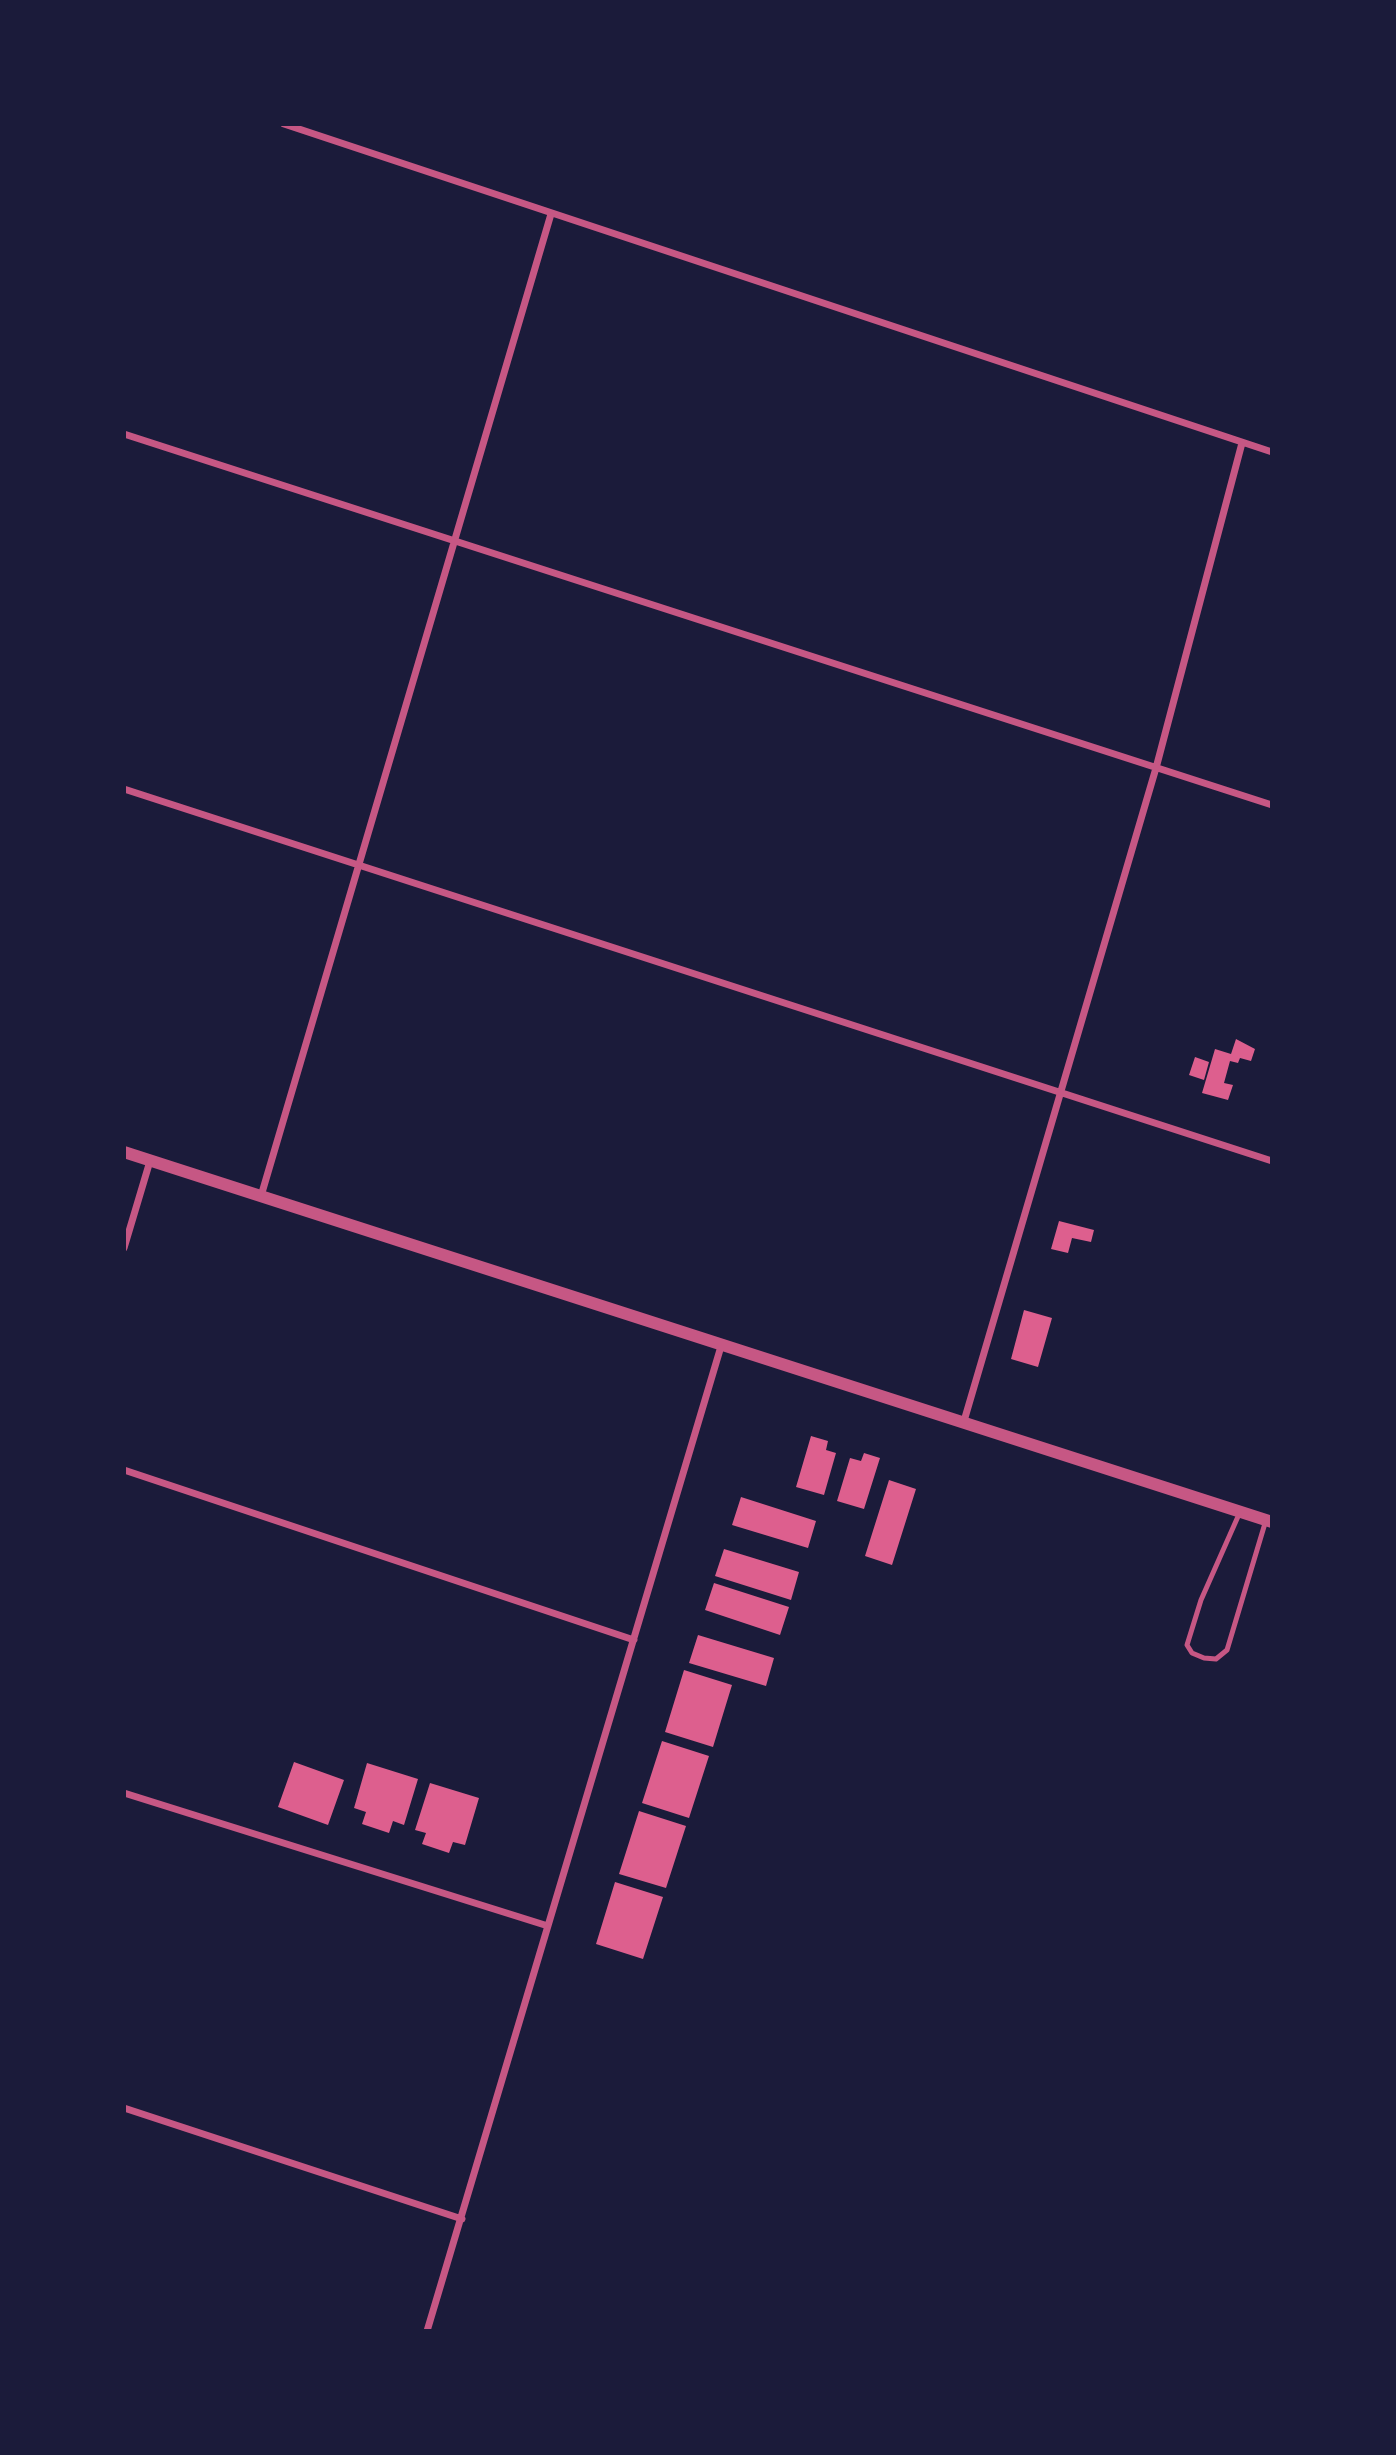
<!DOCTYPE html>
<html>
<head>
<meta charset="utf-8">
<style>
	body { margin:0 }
	#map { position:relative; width:1396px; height:2455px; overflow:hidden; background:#1b1b3a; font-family:"Public Sans",sans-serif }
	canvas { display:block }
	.frame { position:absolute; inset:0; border:126px solid #1b1b3a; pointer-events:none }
</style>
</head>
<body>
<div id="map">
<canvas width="1396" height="2455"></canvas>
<div class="frame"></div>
</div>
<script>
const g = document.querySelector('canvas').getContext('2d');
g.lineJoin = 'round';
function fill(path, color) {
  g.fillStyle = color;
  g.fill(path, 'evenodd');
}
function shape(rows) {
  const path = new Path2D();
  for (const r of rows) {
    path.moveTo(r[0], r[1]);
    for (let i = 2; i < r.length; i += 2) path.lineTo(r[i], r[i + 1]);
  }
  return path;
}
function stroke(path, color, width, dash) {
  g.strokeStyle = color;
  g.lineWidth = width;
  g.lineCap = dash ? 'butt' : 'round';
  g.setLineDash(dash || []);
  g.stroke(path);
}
fill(shape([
	[1236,1039,1255,1049,1251,1061,1240,1058,1238,1063,1230,1061,1224,1083,1233,1085,1228,1100,1202,1093,1215,1049,1231,1054],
	[1195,1057,1209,1062,1204,1080,1189,1075],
	[1059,1221,1094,1230,1091,1242,1072,1238,1068,1253,1051,1249],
	[1024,1310,1052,1318,1038,1367,1011,1359],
	[811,1436,828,1441,826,1450,836,1453,824,1495,796,1487],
	[864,1453,880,1458,864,1509,837,1501,850,1458,861,1461],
	[889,1480,916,1489,892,1565,865,1556],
	[741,1497,816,1521,808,1548,732,1525],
	[724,1549,799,1572,791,1600,715,1576],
	[714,1583,789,1607,780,1635,705,1610],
	[698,1635,774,1658,766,1686,689,1663],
	[684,1670,732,1685,713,1747,665,1732],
	[662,1741,709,1756,689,1818,642,1803],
	[294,1762,344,1780,328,1825,278,1807],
	[367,1763,418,1779,404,1825,393,1821,389,1833,362,1824,366,1812,354,1808],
	[430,1783,479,1798,465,1845,453,1842,449,1853,422,1844,426,1833,415,1830],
	[639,1811,686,1826,666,1888,619,1874],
	[615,1882,663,1897,643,1959,596,1944]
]), '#dd5f8e');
stroke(shape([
	[1240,1512,1201,1600,1187,1645,1192,1653,1204,1658,1216,1659,1227,1650,1266,1520]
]), '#c65784', 5);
stroke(shape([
	[284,124,1272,452],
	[124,434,1272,805],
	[124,789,1272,1161],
	[261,1196,551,214],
	[124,1248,150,1161],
	[964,1421,1156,768,1242,443],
	[124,1470,634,1640],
	[124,1793,548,1926],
	[124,2108,462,2219],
	[427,2331,722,1343]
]), '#c65784', 7);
stroke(shape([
	[124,1152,1272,1522]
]), '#c65784', 12);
</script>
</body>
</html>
